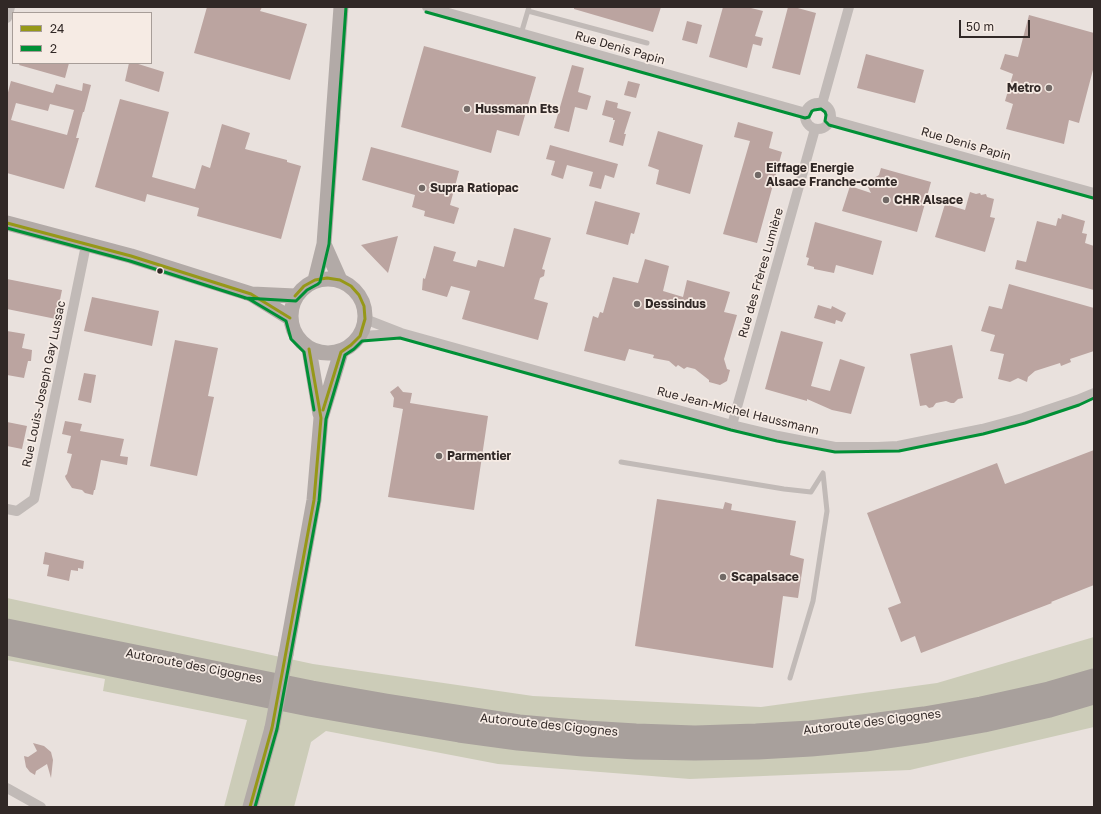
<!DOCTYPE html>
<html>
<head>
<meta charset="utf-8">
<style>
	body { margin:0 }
	#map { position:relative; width:1101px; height:814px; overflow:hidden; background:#e9e1dd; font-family:"Golos Text",sans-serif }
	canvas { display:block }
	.frame { position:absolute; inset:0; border:8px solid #312826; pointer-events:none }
	.legend { position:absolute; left:12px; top:12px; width:140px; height:52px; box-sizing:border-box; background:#f6ebe4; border:1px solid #a79d98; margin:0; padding:5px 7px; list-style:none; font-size:12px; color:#312826 }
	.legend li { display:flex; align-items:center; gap:8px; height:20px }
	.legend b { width:20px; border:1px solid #a79d98 }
	.scale { position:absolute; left:959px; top:20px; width:71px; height:18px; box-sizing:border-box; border:2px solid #312826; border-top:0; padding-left:5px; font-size:12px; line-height:14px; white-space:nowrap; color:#312826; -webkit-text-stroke:3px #f6ebe4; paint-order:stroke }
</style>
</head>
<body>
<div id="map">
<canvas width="1101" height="814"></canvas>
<div class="frame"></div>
<ul class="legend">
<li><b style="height:5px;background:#969818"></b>24</li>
<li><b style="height:5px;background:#009036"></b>2</li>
</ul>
<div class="scale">50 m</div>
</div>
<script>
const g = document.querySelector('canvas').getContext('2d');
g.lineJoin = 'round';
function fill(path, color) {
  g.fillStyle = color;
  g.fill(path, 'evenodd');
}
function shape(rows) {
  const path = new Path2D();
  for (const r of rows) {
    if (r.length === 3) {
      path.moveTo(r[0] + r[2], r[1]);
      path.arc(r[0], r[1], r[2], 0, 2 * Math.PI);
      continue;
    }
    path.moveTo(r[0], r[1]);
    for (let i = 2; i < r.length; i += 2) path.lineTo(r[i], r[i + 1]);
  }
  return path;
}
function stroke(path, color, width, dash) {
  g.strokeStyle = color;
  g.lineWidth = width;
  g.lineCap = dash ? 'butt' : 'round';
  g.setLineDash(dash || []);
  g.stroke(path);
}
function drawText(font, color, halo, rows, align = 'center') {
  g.font = font + ' "Golos Text",sans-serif';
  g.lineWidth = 3.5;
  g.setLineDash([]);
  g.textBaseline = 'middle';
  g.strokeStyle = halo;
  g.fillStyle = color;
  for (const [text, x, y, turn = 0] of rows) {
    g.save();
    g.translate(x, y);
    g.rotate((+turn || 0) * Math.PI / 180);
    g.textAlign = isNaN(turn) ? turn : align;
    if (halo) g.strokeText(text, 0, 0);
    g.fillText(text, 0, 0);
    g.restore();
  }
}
fill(shape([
	[7,598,313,664,533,696,761,707,937,683,1094,637,1094,727,910,770,690,779,498,764,326,731,311,742,294,807,224,807,247,720,103,691,105,679,7,660]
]), '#ccccb8');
fill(shape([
	[207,7,262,7,260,11,307,24,290,80,194,53],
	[574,7,661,7,653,32,574,9],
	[723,7,747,7,763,11,755,36,763,38,761,46,753,44,747,68,709,57],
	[788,7,794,7,816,13,800,75,772,68],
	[1029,15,1094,33,1094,66,1079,123,1069,120,1064,144,1006,129,1013,104,1005,101,1013,74,1000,69,1005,54,1018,57],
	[687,21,702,25,697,44,682,40],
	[424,46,536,77,519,136,497,130,491,153,401,127],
	[866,54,924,70,915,103,857,88],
	[20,63,69,63,65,78,19,65],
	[129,63,135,63,164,72,159,92,125,81],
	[572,65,584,68,578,92,591,96,587,110,575,107,569,132,554,128],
	[11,81,53,93,56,84,82,91,83,83,91,85,84,112,83,112,76,138,79,138,64,189,7,173,7,96],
	[16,103,48,111,50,104,74,110,67,135,11,120],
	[628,81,640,84,636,98,624,95],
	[120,99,169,112,152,177,195,189,202,165,210,168,222,124,250,133,245,149,287,160,287,162,301,166,281,239,197,216,199,208,147,194,145,202,95,187],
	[606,100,618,103,617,108,631,112,624,134,626,134,623,146,609,142,615,120,613,120,613,118,602,115],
	[738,122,773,132,769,148,782,152,757,243,723,234,750,141,734,137],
	[658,131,703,145,690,194,656,184,659,170,648,166],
	[550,145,618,164,614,178,605,175,601,189,589,186,593,172,567,165,563,179,551,175,555,161,546,159],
	[371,147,459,171,450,205,459,208,454,224,424,216,425,211,412,207,415,195,362,180],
	[881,168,931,182,917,232,842,211,850,186,871,193,866,183,879,175],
	[970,192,976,194,980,193,981,195,986,194,987,197,994,199,990,217,995,218,985,252,935,237,945,204,965,210],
	[595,201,640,213,634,234,631,233,628,245,586,234],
	[1062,214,1085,221,1082,233,1087,234,1085,243,1094,246,1094,290,1015,269,1017,260,1026,262,1037,221,1056,226,1058,218,1061,219],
	[815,222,882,241,873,275,836,265,834,273,814,269,814,267,807,265,809,258,806,257],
	[514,228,551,238,542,269,545,270,544,276,540,278,534,299,548,303,538,340,462,319,470,291,451,286,447,297,422,290,423,278,425,279,434,246,456,252,453,261,476,267,478,260,504,267],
	[398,236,388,273,361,245],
	[645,259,669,266,663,291,683,297,687,280,730,292,724,312,737,315,724,359,727,369,730,370,727,381,720,385,709,382,709,380,695,369,687,367,684,369,678,365,676,367,669,361,653,358,654,355,629,349,625,361,584,351,593,316,598,318,600,312,603,313,613,277,638,283],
	[7,279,62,290,56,319,7,309],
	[1009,284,1094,308,1094,351,1070,359,1071,362,1061,366,1060,363,1035,371,1028,377,1027,382,1018,378,1010,382,998,379,1004,354,990,351,995,335,981,331,989,306,1002,309],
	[92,297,159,311,152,346,84,331],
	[818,305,831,309,832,306,846,313,842,322,836,320,835,324,814,318],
	[7,331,25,334,22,348,32,350,31,361,28,361,24,378,7,375],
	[781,331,823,342,811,386,830,391,840,359,865,367,851,414,832,410,807,399,807,401,765,389],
	[175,340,218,348,208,396,214,397,197,476,150,466],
	[952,345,963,398,958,399,954,403,951,403,946,401,936,403,933,407,929,408,926,405,920,406,910,354],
	[84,373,96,375,91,403,78,400],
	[398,386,403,392,412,393,410,403,488,416,474,510,388,497,403,409,393,407,394,398,390,392],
	[65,421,82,424,80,431,124,439,120,456,128,457,127,465,101,460,95,490,94,490,93,495,85,493,82,490,72,488,66,479,65,476,67,474,72,454,67,453,71,436,62,434],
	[7,422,27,426,22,449,7,446],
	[1094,450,1094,585,1051,602,1052,603,921,653,915,636,901,642,888,608,901,603,867,513,997,463,1005,484],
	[657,499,723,509,725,502,732,504,731,510,796,521,790,555,804,559,798,598,783,596,773,668,635,646],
	[45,552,84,561,83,569,78,568,78,571,71,570,69,581,47,576,49,565,43,564],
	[33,743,44,746,51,752,53,760,51,778,47,764,36,771,35,775,30,772,26,767,24,756,28,757,37,751]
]), '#bba4a0');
stroke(shape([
	[528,11,647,43],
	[521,34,529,7],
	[621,462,784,489,811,492,823,473,827,511,813,601,790,678]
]), '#c1bab7', 5);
stroke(shape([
	[427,7,806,113],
	[7,18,10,7],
	[818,116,13],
	[822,104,849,7],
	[830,120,1094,193],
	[365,319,401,333,732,425,778,436,835,447,878,447,898,446,982,429,1023,418,1077,400,1094,393],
	[360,336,398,334],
	[732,425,815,129],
	[7,509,17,511,34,499,86,245],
	[7,788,41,807]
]), '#c1bab7', 10);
stroke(shape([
	[7,223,131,256,251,294,290,318],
	[324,244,340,280],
	[328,316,37],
	[315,280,324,244,341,7],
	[252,294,295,296],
	[309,349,320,414],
	[286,654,314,500,321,418,341,352],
	[250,807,272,728]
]), '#b2aaa7', 15);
stroke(shape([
	[7,628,312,690,386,703,519,724,586,730,636,733,695,735,756,733,810,730,863,724,924,716,981,706,1049,691,1094,678],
	[7,646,309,707,382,720,459,733,518,741,583,747,636,750,695,751,758,750,811,747,865,742,928,733,984,723,1050,708,1094,695]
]), '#a8a09c', 19);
stroke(shape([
	[272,728,286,654]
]), '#b2aaa7', 15);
stroke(shape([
	[7,223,131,256,251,294,290,318],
	[295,296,304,286,315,280,327,278,340,280,351,286,359,295,364,306,365,319,360,336,351,345,341,352],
	[323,410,341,352],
	[250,807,272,728,314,500,321,418,309,349]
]), '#969818', 3);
stroke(shape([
	[426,12,805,118,809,117,812,111,814,110,821,109,825,112,826,115,825,121,829,125,1093,198],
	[7,228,130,261,249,299,286,321,291,339,304,352,314,410],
	[245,298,296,301,307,290,318,284,320,282,329,244,346,7],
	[255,807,277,729,319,501,326,419,345,355,354,349,362,341,400,338,731,430,777,441,835,452,899,451,983,434,1025,423,1079,405,1094,398]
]), '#009036', 3);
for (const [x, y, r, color] of [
	[1049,88,4,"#716966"],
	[467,109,4,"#716966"],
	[758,175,4,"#716966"],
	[422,188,4,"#716966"],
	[886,200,4,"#716966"],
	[160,271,3.5,"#312826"],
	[637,304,4,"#716966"],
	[439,456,4,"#716966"],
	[723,577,4,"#716966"]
]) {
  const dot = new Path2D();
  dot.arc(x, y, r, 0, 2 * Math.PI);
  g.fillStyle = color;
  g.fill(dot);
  stroke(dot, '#f6ebe4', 1.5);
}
drawText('12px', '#312826', '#f6ebe4', [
	["Rue Denis Papin",620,48,16],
	["Rue Denis Papin",966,144,16],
	["Rue des Frères Lumière",761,273,-74],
	["Rue Louis-Joseph Gay Lussac",44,384,-78],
	["Rue Jean-Michel Haussmann",738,411,14],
	["Autoroute des Cigognes",194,666,11],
	["Autoroute des Cigognes",872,722,-7],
	["Autoroute des Cigognes",549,725,6]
]);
drawText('bold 12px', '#312826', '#f6ebe4', [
	["Metro",1041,88,"right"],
	["Hussmann Ets",475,109],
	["Eiffage Energie",766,168],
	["Alsace Franche-comte",766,182],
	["Supra Ratiopac",430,188],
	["CHR Alsace",894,200],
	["Dessindus",645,304],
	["Parmentier",447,456],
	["Scapalsace",731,577]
], 'left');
</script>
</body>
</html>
